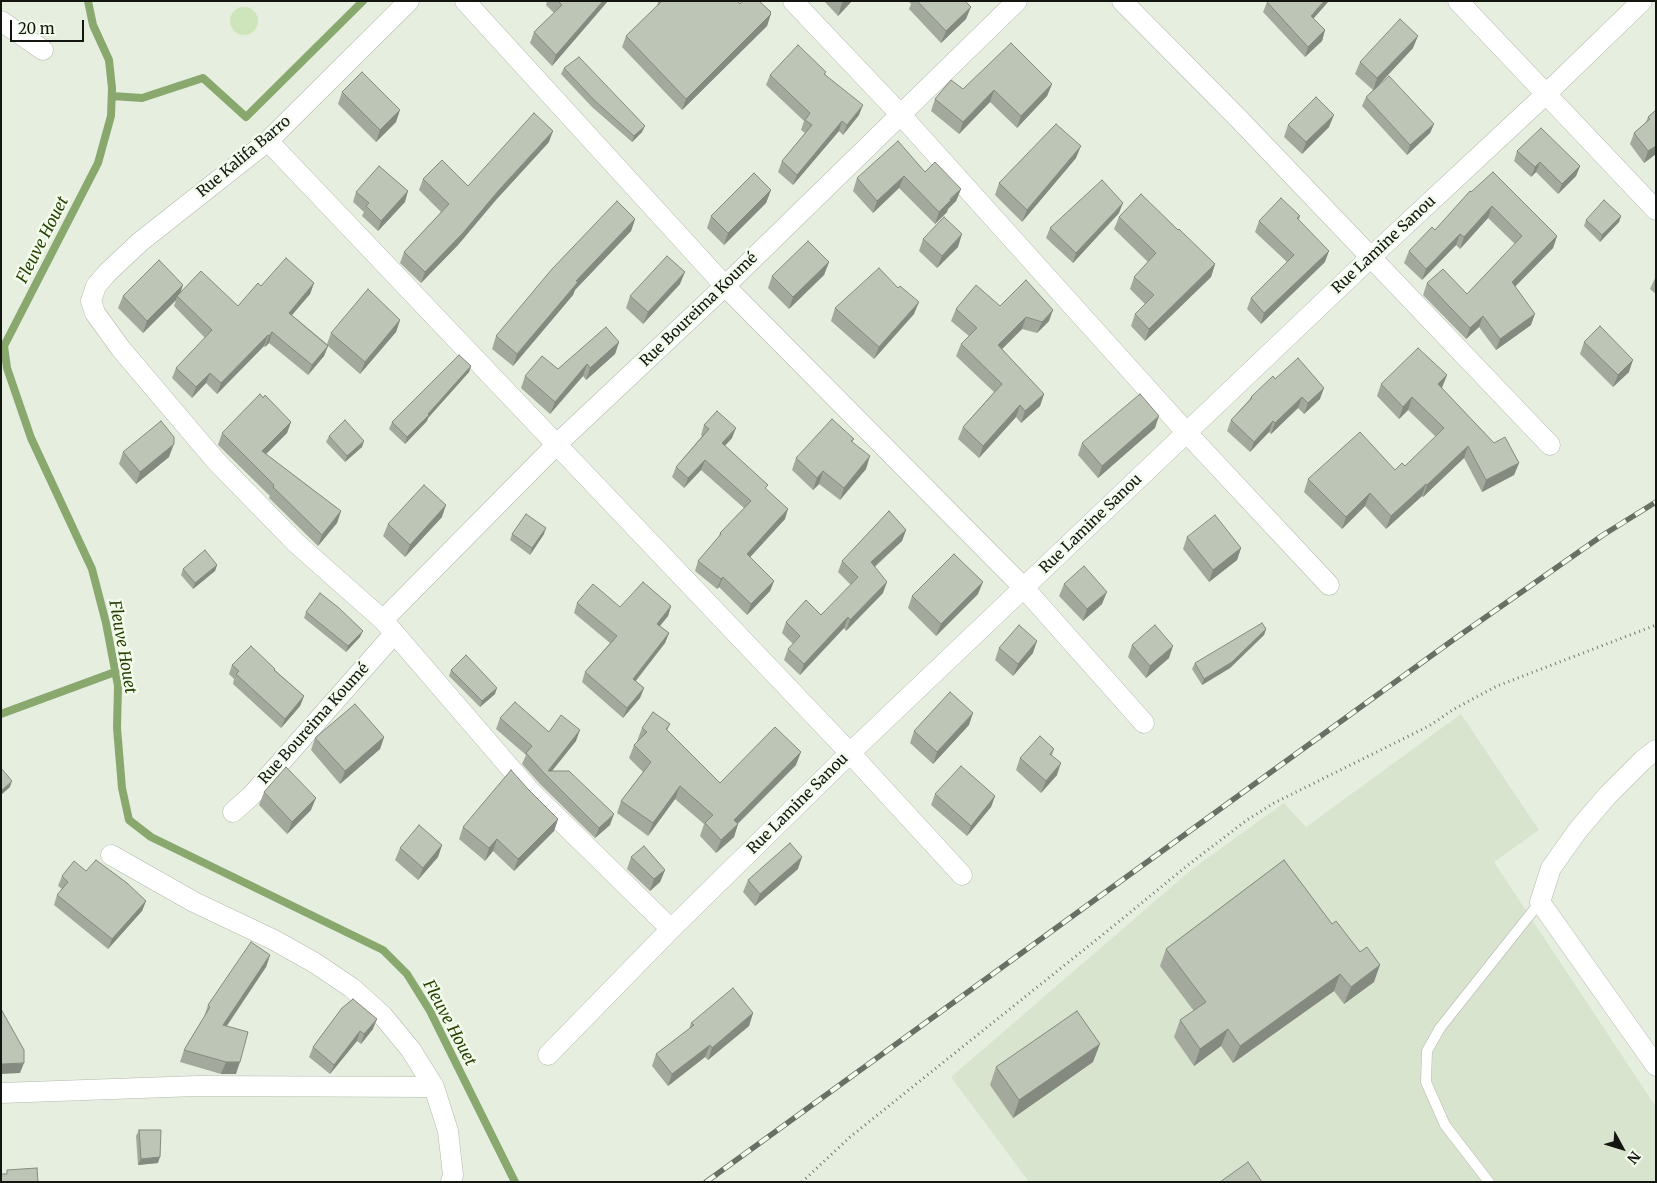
<!DOCTYPE html>
<html>
<head>
<meta charset="utf-8">
<style>
	body { margin:0 }
	#map { position:relative; width:1657px; height:1183px; overflow:hidden; background:#e6efdf; font-family:Merriweather,serif }
	canvas { display:block }
	.frame { position:absolute; inset:0; border:2px solid #121510; pointer-events:none }
	.north { position:absolute; left:1597px; top:1123px; width:50px; height:50px; -webkit-text-stroke:4px #f3fcec; paint-order:stroke; rotate:129deg; font-size:14px; font-weight:700; line-height:20px; text-align:center; color:#121510 }
	.north::after { content:''; display:block; margin:auto; width:18px; height:22px; background:#121510; clip-path:polygon(50% 0,100% 100%,50% 72%,0 100%) }
	.scale { position:absolute; left:10px; top:20px; width:74px; height:22px; box-sizing:border-box; border:2px solid #121510; border-top:0; padding-left:6px; font-size:15px; line-height:18px; white-space:nowrap; color:#121510; -webkit-text-stroke:4px #f3fcec; paint-order:stroke }
</style>
</head>
<body>
<div id="map">
<canvas width="1657" height="1183"></canvas>
<div class="frame"></div>
<div class="north">N</div>
<div class="scale">20 m</div>
</div>
<script>
const g = document.querySelector('canvas').getContext('2d');
g.lineJoin = 'round';
function fill(path, color) {
  g.fillStyle = color;
  g.fill(path, 'evenodd');
}
function shape(rows) {
  const path = new Path2D();
  for (const r of rows) {
    if (r.length === 3) {
      path.moveTo(r[0] + r[2], r[1]);
      path.arc(r[0], r[1], r[2], 0, 2 * Math.PI);
      continue;
    }
    path.moveTo(r[0], r[1]);
    for (let i = 2; i < r.length; i += 2) path.lineTo(r[i], r[i + 1]);
  }
  return path;
}
function stroke(path, color, width, dash) {
  g.strokeStyle = color;
  g.lineWidth = width;
  g.lineCap = dash ? 'butt' : 'round';
  g.setLineDash(dash || []);
  g.stroke(path);
}
function drawText(font, color, halo, rows, align = 'center') {
  g.font = font + ' Merriweather,serif';
  g.lineWidth = 5;
  g.setLineDash([]);
  g.textBaseline = 'middle';
  g.strokeStyle = halo;
  g.fillStyle = color;
  for (const [text, x, y, turn = 0] of rows) {
    g.save();
    g.translate(x, y);
    g.rotate((+turn || 0) * Math.PI / 180);
    g.textAlign = isNaN(turn) ? turn : align;
    if (halo) g.strokeText(text, 0, 0);
    g.fillText(text, 0, 0);
    g.restore();
  }
}
fill(shape([
	[1461,714,1539,830,1494,862,1656,1107,1656,1182,1029,1182,951,1077,1191,870,1284,803,1306,827]
]), '#d8e4ce');
fill(shape([
	[244,21,14]
]), '#cee5bc');
stroke(shape([
	[88,1,93,25,109,60,112,88,111,116,98,163,4,346,7,368,31,438,92,569,106,623,118,686,117,728,122,788,129,820,151,837,383,950,407,974,430,1011,515,1182],
	[112,96,142,98,203,78,246,117,363,1],
	[1,714,115,672]
]), '#89a86e', 8);
const service = shape([
	[1489,1182,1445,1125,1426,1082,1427,1051,1440,1028,1540,902]
]);
const minor = shape([
	[409,1,268,141,140,242,107,273,96,286,91,301,95,313,121,349,216,461,296,543,383,620,531,792,671,929],
	[465,1,725,286,1024,588,1144,723],
	[793,1,900,114,1187,433,1329,585],
	[1122,1,1239,119,1550,445],
	[1458,1,1656,210],
	[1,21,43,50],
	[268,141,850,753,962,875],
	[383,620,557,444,725,286,1017,1],
	[1656,750,1643,760,1607,796,1578,830,1551,868,1540,902,1656,1066],
	[233,812,251,796,394,634],
	[111,855,194,902,274,940,315,963,352,988,383,1016,411,1050,434,1087,448,1131,453,1175,451,1182],
	[548,1055,671,929,850,753,1370,258,1546,94,1642,1],
	[1,1093,197,1086,434,1087]
]);
stroke(service, '#b2baab', 11);
stroke(minor, '#b2baab', 21);
stroke(shape([
	[802,1182,850,1137,1111,928,1188,865,1247,820,1274,803,1429,726,1454,709,1497,686,1656,625]
]), '#73796f', 3, [1, 4]);
stroke(service, '#fff', 10);
stroke(minor, '#fff', 20);
const rail = shape([
	[706,1182,1453,640,1603,535,1656,502]
]);
stroke(rail, '#6a6f66', 5.5);
stroke(rail, '#f3fcec', 4, [11]);
fill(shape([
	[547,1,608,1,552,66,530,43,534,32,554,13,546,5],
	[658,1,737,1,740,4,771,12,767,26,682,110,622,47,626,36,657,7],
	[824,1,852,1,838,16],
	[908,1,965,1,966,19,941,43,909,9,911,4],
	[1267,2,1314,19,1325,30,1322,41,1305,57,1263,12],
	[1413,48,1375,89,1434,124,1430,133,1407,155,1362,106,1366,97,1373,90,1355,74,1360,62],
	[564,68,642,132,632,142,592,107,561,74],
	[826,72,825,74,859,115,843,135,839,131,793,185,778,172,782,161,805,133,801,130,804,121,766,85,770,75],
	[1052,84,1047,96,1017,128,990,102,959,134,931,111,935,99,963,89],
	[342,92,396,122,376,142,338,104],
	[1656,110,1656,154,1644,163,1630,144,1634,133,1646,122,1648,117],
	[1288,125,1329,127,1302,154,1284,137],
	[549,142,495,201,458,245,421,283,400,263,404,252,441,212,419,190,423,179,468,186],
	[1517,151,1580,166,1576,176,1558,194,1536,172,1531,177,1514,161],
	[1076,158,1022,222,995,195,999,183],
	[925,172,961,189,956,201,948,209,947,212,935,224,899,188,873,213,853,191,857,178],
	[771,190,766,203,724,245,707,228,711,216],
	[356,192,405,202,378,231,362,216,364,212,353,202],
	[1471,192,1557,236,1553,248,1515,286,1531,325,1496,350,1479,327,1466,339,1423,295,1427,283,1467,294,1515,244,1488,218,1460,249,1456,245,1422,280,1404,263,1409,251,1435,230],
	[1119,213,1073,263,1046,238,1050,228],
	[1300,216,1299,220,1325,262,1261,324,1247,309,1251,298,1287,262,1255,232,1259,221],
	[1621,216,1619,222,1600,242,1584,226,1586,220],
	[1119,217,1178,230,1215,264,1211,277,1145,341,1131,326,1135,314,1145,304,1130,289,1134,277,1148,262,1114,229],
	[635,219,631,231,575,290,573,295,513,366,492,349,496,336],
	[923,239,958,247,937,268,919,251],
	[829,262,824,275,789,309,768,288,772,276],
	[1656,276,1656,294,1650,289],
	[314,283,310,294,292,315,327,344,331,333,400,320,396,332,360,374,328,346,324,356,308,375,269,343,265,347,264,346,217,394,206,383,192,398,172,378,176,368,205,338,174,306,176,300,143,333,118,308,123,296,180,293,238,306,261,286],
	[680,284,643,324,626,308,630,296],
	[898,288,914,314,874,359,831,321,835,308],
	[1000,306,1049,321,1037,333,1022,329,1002,349,1044,394,1040,406,1021,423,1016,417,979,458,958,439,963,427,994,392,956,356,961,344,969,336,951,321,956,309],
	[619,342,615,354,586,380,583,376,550,414,521,388,525,376,558,369],
	[1584,342,1629,372,1613,387,1580,354],
	[471,366,469,372,428,418,427,421,405,444,389,429,392,422],
	[1447,375,1442,388,1494,443,1519,463,1514,475,1482,492,1464,458,1423,497,1422,496,1386,529,1365,506,1342,529,1304,492,1308,479,1395,470,1405,466,1436,437,1408,410,1399,419,1377,396,1381,384],
	[1275,379,1320,399,1304,414,1298,408,1271,434,1269,432,1250,452,1227,431,1231,420,1249,400,1251,397],
	[291,422,287,433,266,454,341,511,337,523,318,546,269,498,270,496,218,445,222,433],
	[704,425,732,438,725,446,767,490,785,519,750,557,774,581,770,591,747,615,719,587,717,589,695,571,698,561,718,538,720,533,744,508,701,470,684,488,672,477,676,467,702,436,701,435],
	[1155,428,1098,478,1078,455,1082,443],
	[329,436,362,447,345,462,326,442],
	[854,439,852,442,866,469,840,500,819,484,813,490,792,470,796,458],
	[123,452,169,457,136,484,119,464],
	[442,517,405,557,383,536,388,524],
	[906,530,902,541,875,567,883,593,846,631,844,628,800,675,784,660,788,649,793,644,782,633,786,622,821,615,851,585,838,572,842,561],
	[512,534,544,534,530,555,510,540],
	[1187,537,1241,548,1237,560,1209,582,1183,549],
	[217,565,215,571,193,589,181,575,183,569],
	[1064,584,1102,604,1083,621,1059,596],
	[978,594,936,636,908,608,912,596],
	[577,603,620,607,671,606,668,616,660,626,669,633,665,643,636,681,644,688,640,698,623,718,582,682,585,672,610,643,574,613],
	[306,612,360,637,346,652,304,618],
	[1266,629,1264,635,1230,668,1202,685,1192,669,1195,663],
	[1132,645,1169,658,1146,678,1128,657],
	[999,648,1033,653,1013,676,995,660],
	[232,665,275,669,275,670,304,696,300,706,281,728,233,684,234,679,229,674],
	[451,670,495,694,480,707,449,676],
	[500,718,549,732,576,741,552,771,610,825,595,838,540,784,522,764,526,755,496,729],
	[670,724,667,731,720,783,796,765,738,824,734,837,716,853,700,836,704,824,675,799,648,836,617,813,621,801,643,772,629,758,634,745,638,741,637,741,642,728],
	[969,725,933,764,910,743,914,731],
	[384,737,380,749,340,784,311,750,315,738],
	[1054,749,1052,755,1057,775,1041,793,1016,770,1020,758],
	[527,788,558,819,554,831,514,871,493,851,485,861,459,839,463,827],
	[264,792,311,810,287,834,259,805],
	[935,794,995,796,991,807,967,836,931,805],
	[442,845,438,857,418,880,395,860,400,848],
	[631,857,665,870,660,882,650,891,627,869],
	[1284,860,1374,982,1344,1004,1334,991,1233,1063,1221,1046,1194,1066,1174,1037,1180,1020,1194,1011,1160,966,1166,949],
	[798,869,755,906,743,892,748,880],
	[86,871,146,901,142,911,108,949,54,905,57,895,62,889,58,886,62,876],
	[270,955,266,967,227,1026,236,1074,221,1074,180,1062,184,1050,204,1017,208,1005],
	[342,1008,373,1029,361,1044,357,1041,330,1074,309,1057,313,1047],
	[753,1013,749,1026,708,1060,705,1057,668,1086,652,1066,656,1054,689,1029,691,1023],
	[1093,1062,1013,1118,990,1085,996,1067],
	[139,1130,158,1163,138,1165,136,1136]
]), '#a3a99d');
fill(shape([
	[603,1,608,1,552,66,556,55],
	[844,1,852,1,838,16,842,3],
	[1324,1,1329,1,1307,26,1311,16],
	[971,7,966,19,941,43,946,31],
	[771,12,769,16,771,14,767,26,682,110,686,99],
	[1325,30,1322,41,1305,57,1308,47],
	[1418,36,1413,48,1373,91,1377,78],
	[1052,84,1047,96,1017,128,1021,116],
	[994,90,990,102,959,134,963,122],
	[863,105,859,115,843,135,847,125],
	[400,110,396,122,376,142,380,130],
	[1334,115,1329,127,1302,154,1306,142],
	[842,121,839,131,793,185,797,175],
	[1434,124,1430,133,1407,155,1410,145],
	[645,126,642,132,632,142,634,136],
	[553,131,549,142,495,201,458,245,421,283,425,272],
	[1081,146,1076,158,1022,222,1027,210],
	[1656,146,1656,154,1644,163,1648,151],
	[1540,162,1536,172,1531,177,1535,167],
	[1580,166,1576,176,1558,194,1562,184],
	[904,176,899,188,873,213,877,201],
	[961,189,956,201,948,209,947,212,935,224,939,212],
	[771,190,766,203,724,245,728,233],
	[408,191,405,202,378,231,381,221],
	[1123,203,1119,213,1073,263,1076,253],
	[1492,206,1488,218,1460,249,1464,237],
	[1621,216,1619,222,1600,242,1602,235],
	[635,219,631,231,575,290,573,295,513,366,517,354,576,281],
	[962,234,958,247,937,268,942,256],
	[1460,234,1456,245,1422,280,1426,269],
	[1557,236,1553,248,1508,294,1512,282],
	[1329,251,1325,262,1261,324,1264,313],
	[829,262,824,275,789,309,793,297],
	[1215,264,1211,277,1145,341,1149,329],
	[685,272,680,284,643,324,648,312],
	[314,283,310,294,285,323,289,313],
	[183,285,179,297,177,296,176,300,143,333,147,321],
	[919,302,914,314,874,359,879,347],
	[1053,310,1049,321,1037,333,1042,322],
	[1535,314,1531,325,1496,350,1500,339],
	[1483,316,1479,327,1466,339,1470,328],
	[1026,317,1022,329,994,357,998,345],
	[400,320,396,332,360,374,365,362],
	[272,332,269,343,265,347,269,336],
	[268,335,264,346,217,394,221,383],
	[619,342,615,354,586,380,590,368],
	[328,346,324,356,308,375,312,365],
	[1633,360,1629,372,1613,387,1618,375],
	[587,364,583,376,550,414,555,402],
	[471,366,469,372,428,418,427,421,405,444,407,437],
	[210,373,206,383,192,398,196,387],
	[1447,375,1442,387,1433,396,1438,384],
	[1324,388,1320,399,1304,414,1308,403],
	[1044,394,1040,406,1021,423,1025,411],
	[1302,397,1298,408,1271,434,1275,423],
	[1412,397,1408,410,1399,419,1403,407],
	[1020,405,1016,417,979,458,983,446],
	[1159,416,1155,428,1098,478,1102,466],
	[1273,421,1269,432,1250,452,1254,442],
	[291,422,287,433,258,462,262,451],
	[736,428,732,438,718,453,722,443],
	[364,441,362,447,345,462,347,456],
	[174,444,169,457,136,484,140,472],
	[1468,446,1464,458,1423,497,1427,485],
	[870,456,866,469,840,500,844,488],
	[705,460,701,470,684,488,688,478],
	[1519,463,1514,475,1482,492,1486,480],
	[823,471,819,484,813,490,817,478],
	[1426,484,1422,496,1386,529,1391,516],
	[1370,493,1365,506,1342,529,1346,517],
	[446,505,442,517,405,557,410,545],
	[788,509,785,519,743,565,747,554],
	[341,511,337,523,318,546,322,535],
	[546,528,544,534,530,555,532,548],
	[906,530,902,541,867,573,871,562],
	[1241,548,1237,560,1209,582,1213,570],
	[217,565,215,571,193,589,195,583],
	[723,577,719,587,717,589,721,579],
	[774,581,770,591,747,615,751,604],
	[887,582,883,593,846,631,850,620],
	[983,582,978,594,936,636,941,624],
	[1107,592,1102,604,1083,621,1087,609],
	[671,606,668,616,653,634,657,624],
	[848,617,844,628,800,675,804,664],
	[1266,629,1264,635,1230,668,1202,685,1204,679],
	[363,631,360,637,346,652,348,646],
	[669,633,665,643,629,689,633,679],
	[1037,641,1033,653,1013,676,1018,664],
	[1173,646,1169,658,1146,678,1150,666],
	[497,688,495,694,480,707,482,701],
	[644,688,640,698,623,718,627,708],
	[304,696,300,706,281,728,285,719],
	[973,713,969,725,933,764,937,752],
	[580,730,576,741,547,777,548,771],
	[384,737,380,749,340,784,345,771],
	[801,752,796,765,729,832,734,820],
	[1061,763,1057,775,1041,793,1046,781],
	[12,781,10,787,1,795,1,791],
	[680,786,675,799,648,836,653,823],
	[995,796,991,807,967,836,971,826],
	[316,798,311,810,287,834,292,822],
	[614,814,610,825,595,838,599,828],
	[558,819,554,831,514,871,518,859],
	[738,824,734,837,716,853,721,840],
	[497,839,493,851,485,861,489,848],
	[442,845,438,857,418,880,423,868],
	[802,857,798,869,755,906,760,894],
	[665,870,660,882,650,891,654,879],
	[146,901,142,911,108,949,112,939],
	[270,955,266,967,219,1037,223,1025],
	[1380,965,1374,982,1344,1004,1351,987],
	[1340,974,1334,991,1233,1063,1240,1046],
	[753,1013,749,1026,708,1060,712,1048],
	[377,1019,373,1029,361,1044,364,1034],
	[1228,1029,1221,1046,1194,1066,1200,1049],
	[360,1031,357,1041,330,1074,334,1065],
	[1100,1044,1093,1062,1013,1118,1019,1100],
	[710,1045,705,1057,668,1086,672,1074],
	[226,1062,240,1062,236,1074,221,1074],
	[24,1063,20,1073,1,1074,1,1064],
	[160,1157,158,1163,138,1165,141,1159]
]), '#848a7f');
const building = shape([
	[558,1,603,1,556,55,534,32,562,5,558,1],
	[662,1,737,1,740,4,742,1,759,1,771,12,770,13,771,14,686,99,626,36,662,1],
	[917,1,965,1,971,7,946,31,917,1],
	[1268,1,1324,1,1311,16,1325,30,1308,47,1267,2,1268,1],
	[1400,19,1418,36,1377,78,1360,62,1400,19],
	[1011,43,1052,84,1021,116,994,90,963,122,935,99,951,80,963,89,1011,43],
	[798,45,826,72,824,74,863,105,847,125,842,121,797,175,782,161,812,125,805,120,810,113,770,75,798,45],
	[579,57,645,126,634,136,594,100,564,68,579,57],
	[362,72,400,110,380,130,342,92,362,72],
	[1389,76,1434,124,1410,145,1366,97,1389,76],
	[1316,97,1334,115,1306,142,1288,125,1316,97],
	[1656,110,1656,146,1648,151,1634,133,1650,119,1648,117,1656,110],
	[534,113,553,131,499,190,462,234,425,272,404,252,449,204,423,179,442,160,468,186,534,113],
	[1056,124,1081,146,1027,210,999,183,1056,124],
	[1541,128,1580,166,1562,184,1540,162,1535,167,1517,151,1541,128],
	[898,141,925,172,935,162,961,189,950,199,951,200,939,212,904,176,877,201,857,178,898,141],
	[379,166,408,191,381,221,366,206,369,203,356,192,379,166],
	[1493,172,1557,236,1512,282,1535,314,1500,339,1483,316,1470,328,1427,283,1443,269,1467,294,1522,236,1492,206,1464,237,1460,234,1426,269,1409,251,1432,227,1435,230,1470,191,1471,192,1493,172],
	[754,173,771,190,728,233,711,216,754,173],
	[1102,180,1123,203,1076,253,1050,228,1102,180],
	[1141,194,1178,230,1179,229,1215,264,1149,329,1135,314,1154,295,1134,277,1156,253,1119,217,1141,194],
	[1281,198,1300,216,1297,218,1329,251,1264,313,1251,298,1294,255,1259,221,1281,198],
	[1604,200,1621,216,1602,235,1586,220,1604,200],
	[617,201,635,219,576,281,578,282,517,354,496,336,552,269,617,201],
	[944,217,962,234,942,256,923,239,944,217],
	[808,241,829,262,793,297,772,276,808,241],
	[667,256,685,272,648,312,630,296,667,256],
	[286,258,314,283,289,313,328,346,312,365,272,332,269,336,268,335,221,383,210,373,196,387,176,368,212,330,177,296,201,271,238,306,258,283,261,286,286,258],
	[159,260,183,285,147,321,123,296,159,260],
	[879,268,898,288,900,286,919,302,879,347,835,308,879,268],
	[1026,280,1053,310,1042,322,1026,317,998,345,1044,394,1025,411,1020,405,983,446,963,427,1002,384,961,344,977,328,956,309,976,285,1000,306,1026,280],
	[368,289,400,320,365,362,331,333,368,289],
	[1600,326,1633,360,1618,375,1584,342,1600,326],
	[606,327,619,342,590,368,587,364,555,402,525,376,542,356,558,369,606,327],
	[1418,348,1447,375,1438,384,1494,443,1505,437,1519,463,1486,480,1468,446,1427,485,1426,484,1391,516,1370,493,1346,517,1308,479,1360,432,1395,470,1402,463,1405,466,1444,428,1412,397,1403,407,1381,384,1418,348],
	[459,355,471,366,428,414,429,415,407,437,392,422,459,355],
	[1298,358,1324,388,1308,403,1302,397,1275,423,1273,421,1254,442,1231,420,1252,398,1251,397,1273,376,1275,379,1298,358],
	[260,394,263,398,265,395,291,422,262,451,341,511,322,535,273,487,274,485,222,433,260,394],
	[1140,394,1159,416,1102,466,1082,443,1140,394],
	[717,411,736,428,722,443,768,485,765,488,788,509,747,554,774,581,751,604,723,577,721,579,698,561,721,534,720,533,751,501,705,460,688,478,676,467,709,429,704,425,717,411],
	[832,419,854,439,851,441,870,456,844,488,823,471,817,478,796,458,832,419],
	[345,420,364,441,347,456,329,436,345,420],
	[161,421,174,437,174,444,140,472,123,452,161,421],
	[424,485,446,505,410,545,388,524,424,485],
	[889,511,906,530,871,562,887,582,850,620,848,617,804,664,788,649,800,636,786,622,806,600,821,615,858,577,842,561,889,511],
	[526,514,546,528,532,548,512,534,526,514],
	[1215,515,1241,548,1213,570,1187,537,1215,515],
	[205,550,217,565,195,583,183,569,205,550],
	[954,554,983,582,941,624,912,596,954,554],
	[1084,566,1107,592,1087,609,1064,584,1084,566],
	[643,582,671,606,657,624,669,633,633,679,644,688,627,708,585,672,617,636,577,603,593,584,620,607,643,582],
	[320,593,339,608,363,631,348,646,306,612,320,593],
	[1262,623,1266,629,1232,662,1204,679,1195,663,1262,623],
	[1019,625,1037,641,1018,664,999,648,1019,625],
	[1155,625,1173,646,1150,666,1132,645,1155,625],
	[251,646,275,669,274,670,304,696,285,719,236,674,239,671,232,665,251,646],
	[466,655,497,688,482,701,451,670,466,655],
	[950,692,973,713,937,752,914,731,950,692],
	[515,702,549,732,561,715,580,730,548,771,569,771,614,814,599,828,544,773,526,753,532,746,500,718,515,702],
	[355,704,384,737,345,771,315,738,355,704],
	[653,712,670,724,666,729,720,783,775,727,801,752,734,820,738,824,721,840,705,823,713,815,680,786,653,823,621,801,651,762,634,745,647,732,642,728,653,712],
	[1040,736,1054,749,1050,754,1061,763,1046,781,1020,758,1040,736],
	[961,766,995,796,971,826,935,794,961,766],
	[286,767,316,798,292,822,264,792,286,767],
	[1,768,12,781,1,791,1,768],
	[511,770,527,788,558,819,518,859,497,839,489,848,463,827,511,770],
	[419,825,442,845,423,868,400,848,419,825],
	[790,843,802,857,760,894,748,880,790,843],
	[644,846,665,870,654,879,631,857,644,846],
	[96,860,127,883,146,901,112,939,57,895,68,882,62,876,74,861,86,871,96,860],
	[1284,860,1332,924,1336,921,1360,952,1367,947,1380,965,1351,987,1340,974,1240,1046,1228,1029,1200,1049,1180,1020,1206,1002,1166,949,1284,860],
	[251,942,270,955,223,1025,248,1032,240,1062,226,1062,184,1050,210,1007,208,1005,251,942],
	[733,988,753,1013,712,1048,710,1045,672,1074,656,1054,694,1025,691,1023,733,988],
	[353,999,377,1019,364,1034,360,1031,334,1065,313,1047,342,1008,353,999],
	[1,1009,24,1050,24,1063,1,1064,1,1009],
	[1077,1011,1100,1044,1019,1100,996,1067,1077,1011],
	[139,1130,161,1130,160,1157,141,1159,139,1130],
	[1248,1162,1262,1182,1220,1182,1248,1162],
	[37,1168,38,1182,1,1182,1,1174,7,1174,7,1170,37,1168]
]);
fill(building, '#bdc5b6');
stroke(building, '#848a7f', 1);
drawText('15px', '#121510', '#f3fcec', [
	["Rue Kalifa Barro",244,157,-40],
	["Rue Lamine Sanou",1384,245,-43],
	["Rue Boureima Koumé",699,310,-44],
	["Rue Lamine Sanou",1091,524,-44],
	["Rue Boureima Koumé",314,724,-48],
	["Rue Lamine Sanou",798,804,-45]
]);
drawText('italic 16px', '#254000', '#f3fcec', [
	["Fleuve Houet",43,240,-63],
	["Fleuve Houet",122,647,80],
	["Fleuve Houet",449,1023,62]
]);
</script>
</body>
</html>
